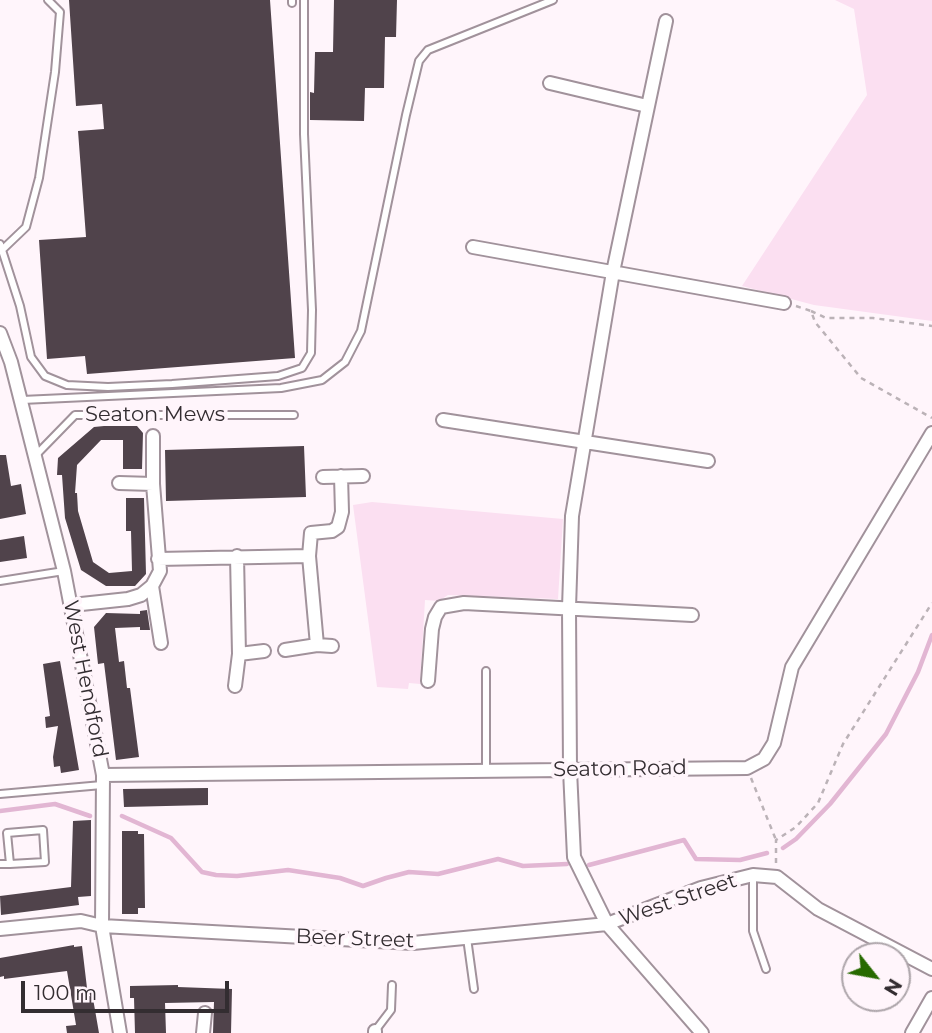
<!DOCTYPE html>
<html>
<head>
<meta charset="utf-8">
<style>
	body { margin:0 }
	#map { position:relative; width:932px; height:1033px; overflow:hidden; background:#fff5fb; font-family:Montserrat,sans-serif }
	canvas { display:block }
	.north { position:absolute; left:841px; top:942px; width:70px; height:70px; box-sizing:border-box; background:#fff5fb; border:2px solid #ada5aa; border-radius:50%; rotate:121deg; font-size:19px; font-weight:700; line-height:28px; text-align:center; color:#332d31 }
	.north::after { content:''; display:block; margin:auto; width:24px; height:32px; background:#276a00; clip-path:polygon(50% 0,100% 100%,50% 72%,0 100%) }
	.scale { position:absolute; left:21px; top:981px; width:208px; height:32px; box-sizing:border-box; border:4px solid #332d31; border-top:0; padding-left:9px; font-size:21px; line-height:24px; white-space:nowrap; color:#332d31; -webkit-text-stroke:5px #fff5fb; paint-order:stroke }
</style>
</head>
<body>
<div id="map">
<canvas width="932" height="1033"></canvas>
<div class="north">N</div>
<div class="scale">100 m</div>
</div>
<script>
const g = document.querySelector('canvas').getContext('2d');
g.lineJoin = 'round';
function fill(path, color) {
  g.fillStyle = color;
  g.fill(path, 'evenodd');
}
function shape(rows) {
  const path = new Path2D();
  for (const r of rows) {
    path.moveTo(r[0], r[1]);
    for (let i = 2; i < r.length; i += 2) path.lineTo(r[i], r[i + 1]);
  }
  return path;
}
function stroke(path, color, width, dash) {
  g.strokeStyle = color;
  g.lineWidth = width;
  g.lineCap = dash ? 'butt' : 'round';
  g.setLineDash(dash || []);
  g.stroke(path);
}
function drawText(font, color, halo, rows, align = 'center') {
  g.font = font + ' Montserrat,sans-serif';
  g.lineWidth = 7;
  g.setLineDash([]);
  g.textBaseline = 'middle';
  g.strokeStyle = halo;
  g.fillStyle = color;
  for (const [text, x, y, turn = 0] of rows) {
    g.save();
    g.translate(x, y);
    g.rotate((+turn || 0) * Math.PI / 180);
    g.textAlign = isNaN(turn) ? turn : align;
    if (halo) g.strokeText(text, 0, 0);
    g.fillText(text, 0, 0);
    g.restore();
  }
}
fill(shape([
	[835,0,932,0,932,321,814,305,742,286,867,95,854,9],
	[372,502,563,519,558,599,448,595,439,601,425,600,420,684,409,683,408,689,377,687,353,505]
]), '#fbdff1');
stroke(shape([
	[0,811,55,804,90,816],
	[122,816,171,838,202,872,216,875,237,876,288,870,340,878,363,886,386,878,409,872,438,874,498,859,523,866,567,864],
	[783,848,796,839,830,804,886,734,918,672,932,635],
	[589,865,684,840,696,859,740,860,767,853]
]), '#e2b6d3', 4.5);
fill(shape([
	[69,0,270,0,295,358,87,374,85,356,47,359,39,240,86,237,78,131,104,129,102,104,76,106],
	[334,0,397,0,396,37,385,37,384,88,365,88,364,121,310,120,310,92,314,93,315,52,333,52],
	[104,426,137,426,143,433,142,469,123,469,123,440,101,440,77,465,75,493,77,493,78,511,93,562,109,573,132,571,131,531,126,531,126,498,144,498,146,574,135,586,106,586,81,570,65,518,62,475,57,475,58,458,94,427],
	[304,446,306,497,166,501,165,450],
	[0,455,6,455,11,486,21,484,26,514,0,519],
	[24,536,27,558,0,562,0,540],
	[147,610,150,630,140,630,140,627,115,628,119,662,124,661,127,688,130,688,139,757,116,760,104,663,98,664,94,627,106,613,140,614,140,611],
	[60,661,79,770,61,773,60,766,54,767,53,757,58,726,46,728,45,717,50,716,43,664],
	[208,788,208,805,124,807,123,789],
	[91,820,91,896,78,897,79,905,1,915,0,896,71,887,73,821],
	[122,831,138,831,138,834,144,834,145,908,138,908,138,914,122,914],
	[74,945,74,947,82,946,87,988,91,987,99,1033,67,1033,66,1026,76,1025,67,971,4,979,4,976,0,977,0,958],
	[178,985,178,987,232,989,231,1033,213,1033,214,1002,165,1003,166,1033,135,1033,134,998,130,998,130,986]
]), '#50434b');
const lane = shape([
	[292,3,292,0],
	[0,244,20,306,31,357,45,376,67,385,108,387,172,384,278,376,302,368,311,353,312,310,304,134,304,0],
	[3,249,26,227,39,178,55,72,60,12,48,0],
	[22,400,281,388,322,380,345,362,361,331,406,115,419,61,428,50,553,0],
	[36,455,75,415,294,415],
	[0,581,64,571],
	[486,671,486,771],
	[0,794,102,785],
	[0,864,10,864,45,862,43,830,7,833,10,864],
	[753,875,753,931,766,969],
	[467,938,474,989],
	[375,1031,391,1010,392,985]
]);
const street = shape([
	[666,21,613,272,572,516,569,608,570,770,574,857,607,924,702,1033],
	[550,83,647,106],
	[473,247,784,303],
	[0,333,11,362,64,571,103,775,102,926,120,1033],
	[443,420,708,461],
	[323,477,363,476],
	[119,483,153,484],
	[158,559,309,556],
	[152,586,161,643],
	[72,605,128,599,141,595,152,586,160,571,153,484,153,436],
	[317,645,309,556,311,533,332,531,338,527,342,512,341,476],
	[285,650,317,645,332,646],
	[239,654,264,651],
	[428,681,432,629,435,617,441,607,464,603,692,615],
	[235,686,239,654,237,556],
	[103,775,747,768,764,759,774,743,792,667,932,433],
	[0,929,81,921,102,926,413,943,607,924,701,888,753,875,777,877,818,909,932,969],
	[203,1033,205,1013],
	[375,1033,375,1031],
	[912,1033,932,998]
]);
stroke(lane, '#a1929b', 10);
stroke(street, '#a1929b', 16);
stroke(shape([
	[796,306,811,311,815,322,861,378,932,418],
	[811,311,826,318,873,318,932,326],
	[751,778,776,840],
	[776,863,776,840,796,827,818,803,843,744,932,603]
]), '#bbb2b7', 2.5, [5, 5]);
stroke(lane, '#fff', 6);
stroke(street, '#fff', 12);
drawText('21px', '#332d31', '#fff5fb', [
	["Seaton Mews",155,415],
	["West Hendford",85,679,79],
	["Seaton Road",620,769,-1],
	["West Street",678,900,-19],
	["Beer Street",355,939,2]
]);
</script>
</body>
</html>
